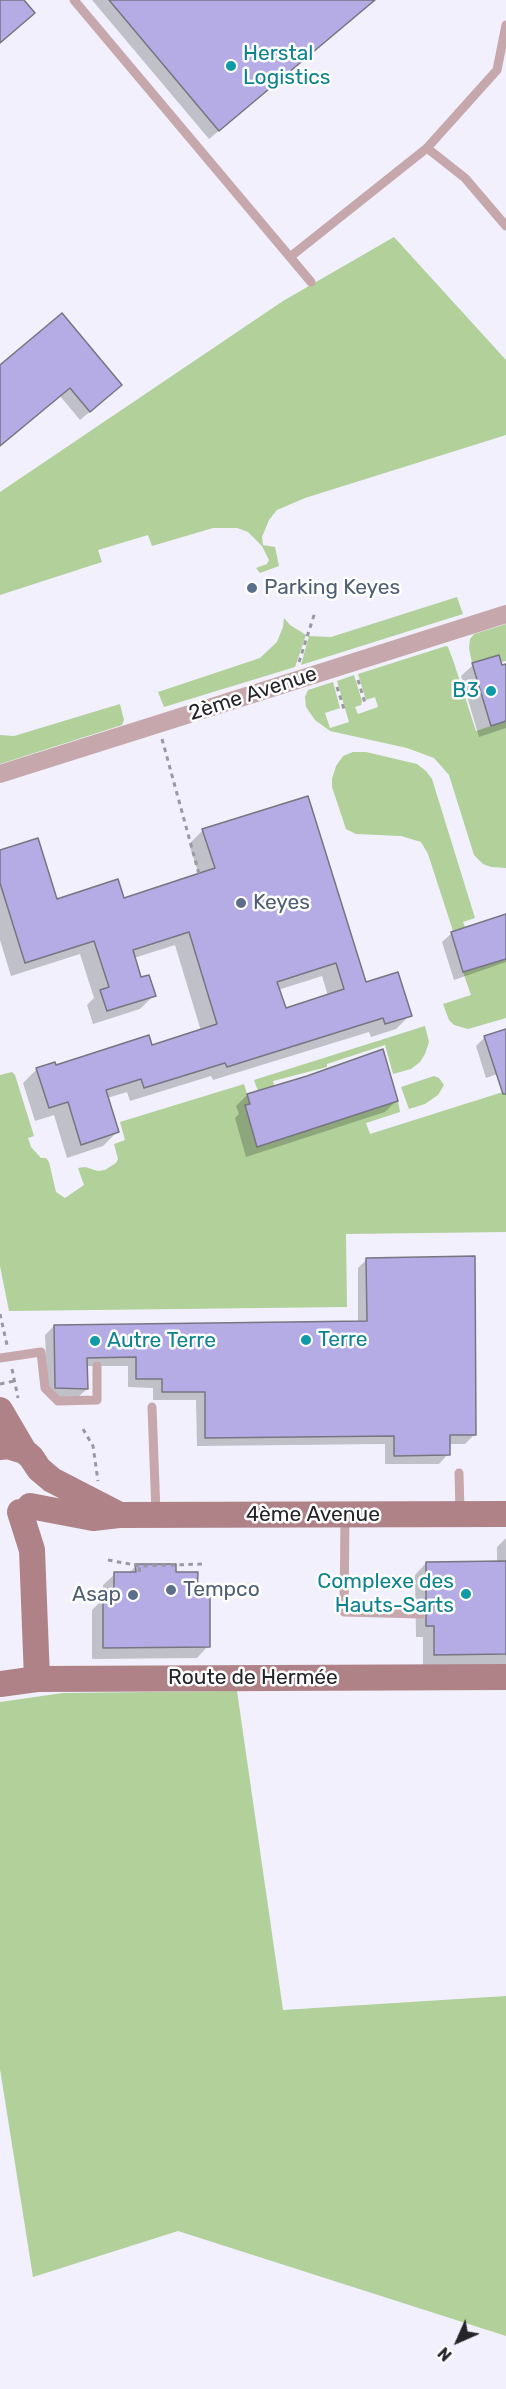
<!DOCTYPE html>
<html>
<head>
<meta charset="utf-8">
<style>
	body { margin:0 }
	#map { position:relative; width:506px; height:2389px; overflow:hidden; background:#f1f0fc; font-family:Rubik,sans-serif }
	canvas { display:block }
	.north { position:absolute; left:428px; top:2311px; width:60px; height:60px; -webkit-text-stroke:4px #fff; paint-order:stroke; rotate:225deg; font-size:16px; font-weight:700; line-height:24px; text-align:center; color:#252429 }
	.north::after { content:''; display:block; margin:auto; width:21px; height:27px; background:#252429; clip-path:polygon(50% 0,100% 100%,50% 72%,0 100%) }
</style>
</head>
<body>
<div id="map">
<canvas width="506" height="2389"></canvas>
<div class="north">N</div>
</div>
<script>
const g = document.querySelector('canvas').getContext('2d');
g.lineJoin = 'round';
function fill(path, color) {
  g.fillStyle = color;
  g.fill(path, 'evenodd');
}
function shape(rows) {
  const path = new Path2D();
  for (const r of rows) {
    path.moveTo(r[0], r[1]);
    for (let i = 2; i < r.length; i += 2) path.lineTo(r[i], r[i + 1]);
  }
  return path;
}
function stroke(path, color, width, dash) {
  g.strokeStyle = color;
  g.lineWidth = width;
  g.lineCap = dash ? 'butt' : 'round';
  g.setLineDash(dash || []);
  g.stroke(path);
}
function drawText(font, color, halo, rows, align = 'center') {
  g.font = font + ' Rubik,sans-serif';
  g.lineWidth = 5;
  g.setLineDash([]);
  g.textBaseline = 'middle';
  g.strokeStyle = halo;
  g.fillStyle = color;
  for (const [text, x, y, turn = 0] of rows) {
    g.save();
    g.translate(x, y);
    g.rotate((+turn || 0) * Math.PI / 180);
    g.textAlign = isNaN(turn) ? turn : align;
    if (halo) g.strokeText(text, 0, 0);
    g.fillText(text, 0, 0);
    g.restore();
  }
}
fill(shape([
	[394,237,506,360,506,435,305,498,277,510,269,520,262,537,263,545,275,547,279,566,260,573,256,568,267,564,269,560,262,546,248,532,237,528,213,528,152,546,148,535,98,550,102,562,0,595,0,492,283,301],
	[457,597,463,614,301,665,309,636,331,637],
	[284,618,290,625,306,635,295,667,164,707,158,692,260,658,277,642,283,627],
	[506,624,506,661,502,662,499,655,472,663,469,648,470,639,474,634],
	[446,646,448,647,453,660,476,731,506,721,506,868,491,867,483,864,474,855,449,775,434,758,407,748,330,731,315,720,306,707,305,697,308,690,333,682,340,708,325,713,330,728,349,722,337,681,354,675,362,701,361,705,355,707,358,714,378,707,375,697,366,700,358,674],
	[120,704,124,720,122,725,0,764,0,735,14,736],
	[353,752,366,752,417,764,426,771,432,779,475,918,463,922,465,927,453,931,428,854,421,842,401,836,356,834,346,829,332,787,332,779,336,766,343,756],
	[506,959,506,1018,468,1029,454,1025,449,1020,443,1004,471,995,463,972],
	[425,1026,429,1042,425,1054,420,1062,411,1069,393,1074,385,1045,327,1064,327,1067,273,1081,277,1097,262,1102,254,1080],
	[12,1072,15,1075,34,1136,28,1138,31,1147,41,1158,46,1158,49,1162,56,1192,65,1198,84,1185,78,1168,85,1167,98,1171,105,1170,116,1163,118,1159,114,1144,125,1140,120,1122,244,1084,250,1104,246,1105,258,1147,398,1101,400,1112,366,1123,370,1134,506,1091,506,1232,346,1234,347,1307,9,1311,0,1266,0,1075],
	[434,1076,439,1078,444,1085,438,1095,425,1104,409,1109,401,1087],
	[237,1691,283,2010,506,1996,506,2336,178,2231,33,2277,0,2069,0,1702,63,1693]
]), '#b1d09a');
fill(shape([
	[92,0,375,0,209,139],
	[0,367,111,394,80,420,60,396,0,446],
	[473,665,506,665,506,728,479,737,461,676],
	[203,830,365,984,410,1015,396,1029,371,1037,369,1032,213,1080,211,1076,130,1101,127,1092,107,1098,117,1132,103,1146,67,1158,54,1115,35,1121,23,1083,37,1069,151,1047,201,1031,175,945,134,958,141,979,154,995,140,1009,93,1024,87,1005,94,998,80,954,11,976,0,940,0,852,56,900,123,899,199,875,189,844],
	[322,976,328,996,285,1009,278,990],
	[506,916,506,962,454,980,442,942,452,933],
	[506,1030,506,1071,486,1078,476,1046,485,1037],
	[307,1077,396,1101,385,1112,246,1157,235,1118,239,1114,236,1106,247,1095],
	[367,1259,475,1434,465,1444,448,1444,448,1454,439,1464,385,1464,385,1444,197,1446,196,1400,153,1400,153,1388,128,1387,128,1366,86,1366,87,1389,77,1398,48,1398,45,1335,54,1326,358,1323,358,1268],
	[506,1538,506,1665,423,1666,423,1637,416,1637,415,1575,426,1563,497,1563,497,1547],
	[136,1566,175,1574,208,1646,197,1658,92,1659,92,1610,103,1599,103,1585,115,1574,128,1574]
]), '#0003');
const building = shape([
	[0,0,24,0,35,13,0,43,0,0],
	[109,0,375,0,219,131,109,0],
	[62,313,122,385,90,412,70,388,0,446,0,365,62,313],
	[499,655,502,665,506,664,506,721,491,726,472,663,499,655],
	[308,796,366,982,398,972,412,1016,385,1024,383,1018,227,1067,225,1063,144,1088,141,1079,106,1090,119,1132,81,1145,68,1102,49,1108,36,1068,55,1062,56,1065,149,1035,152,1045,217,1024,189,932,133,950,141,977,149,975,156,996,107,1011,100,990,109,987,94,941,25,963,0,883,0,850,38,838,57,899,118,879,124,898,215,868,202,829,308,796],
	[336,963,344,989,286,1008,277,982,336,963],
	[506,914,506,959,463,972,451,932,506,914],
	[506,1029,506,1094,503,1094,484,1036,506,1029],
	[383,1049,398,1101,257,1147,245,1105,250,1104,247,1094,307,1076,383,1049],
	[475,1256,476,1435,450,1435,450,1455,394,1456,394,1436,205,1438,205,1392,162,1392,162,1379,136,1379,136,1357,87,1358,88,1389,55,1388,54,1325,367,1321,366,1258,475,1256],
	[506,1561,506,1654,434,1655,434,1626,426,1626,426,1562,506,1561],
	[135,1564,176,1564,176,1572,198,1572,197,1596,210,1596,210,1647,103,1648,103,1597,114,1597,114,1572,136,1572,135,1564]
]);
fill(building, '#b5ace6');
stroke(building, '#767580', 1.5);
stroke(shape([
	[299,662,315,612],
	[358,680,365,703],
	[337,687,344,709],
	[162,739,199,874],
	[0,1314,7,1345],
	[12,1369,18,1398],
	[0,1384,14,1381],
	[83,1429,93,1446,98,1481],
	[108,1560,140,1566,205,1564],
	[139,1572,140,1566]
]), '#9a99a2', 3, [4.5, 4.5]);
stroke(shape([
	[74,0,311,282],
	[427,148,465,178,506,226],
	[290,257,427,148,497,70,506,25],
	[0,1358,41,1352,45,1388,58,1401,97,1400,97,1366],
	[152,1407,156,1513],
	[459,1473,460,1512],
	[345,1517,344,1612,421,1614]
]), '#c6a7ab', 9);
stroke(shape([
	[0,774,506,614]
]), '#c6a7ab', 18);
stroke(shape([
	[0,1410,24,1451],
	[0,1447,8,1446,24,1451,31,1457,39,1469,52,1480,116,1513],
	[30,1506,93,1518,119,1515,506,1514],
	[20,1512,32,1550,37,1679],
	[0,1684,37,1679,506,1677]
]), '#af8288', 26);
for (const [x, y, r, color] of [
	[231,66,6,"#0f9aa8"],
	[252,588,6,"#5c6f8a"],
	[491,691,6,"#0f9aa8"],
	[241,903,6,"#5c6f8a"],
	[306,1340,6,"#0f9aa8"],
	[95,1341,6,"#0f9aa8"],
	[171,1590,6,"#5c6f8a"],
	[466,1594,6,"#0f9aa8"],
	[133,1595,6,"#5c6f8a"]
]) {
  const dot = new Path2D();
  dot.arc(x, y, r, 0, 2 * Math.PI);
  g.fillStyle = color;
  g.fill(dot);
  stroke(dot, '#fff', 2);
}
drawText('21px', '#0d838f', '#fff', [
	["Herstal",243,54],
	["Logistics",243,78],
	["B3",479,691,"right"],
	["Terre",318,1340],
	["Autre Terre",107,1341],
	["Complexe des",454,1582,"right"],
	["Hauts-Sarts",454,1606,"right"]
], 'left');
drawText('21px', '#4e5e75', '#fff', [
	["Parking Keyes",264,588],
	["Keyes",253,903],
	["Tempco",183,1590],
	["Asap",121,1595,"right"]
], 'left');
drawText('21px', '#252429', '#fff', [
	["2ème Avenue",253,694,-18],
	["4ème Avenue",313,1515],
	["Route de Hermée",253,1678]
]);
</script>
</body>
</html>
